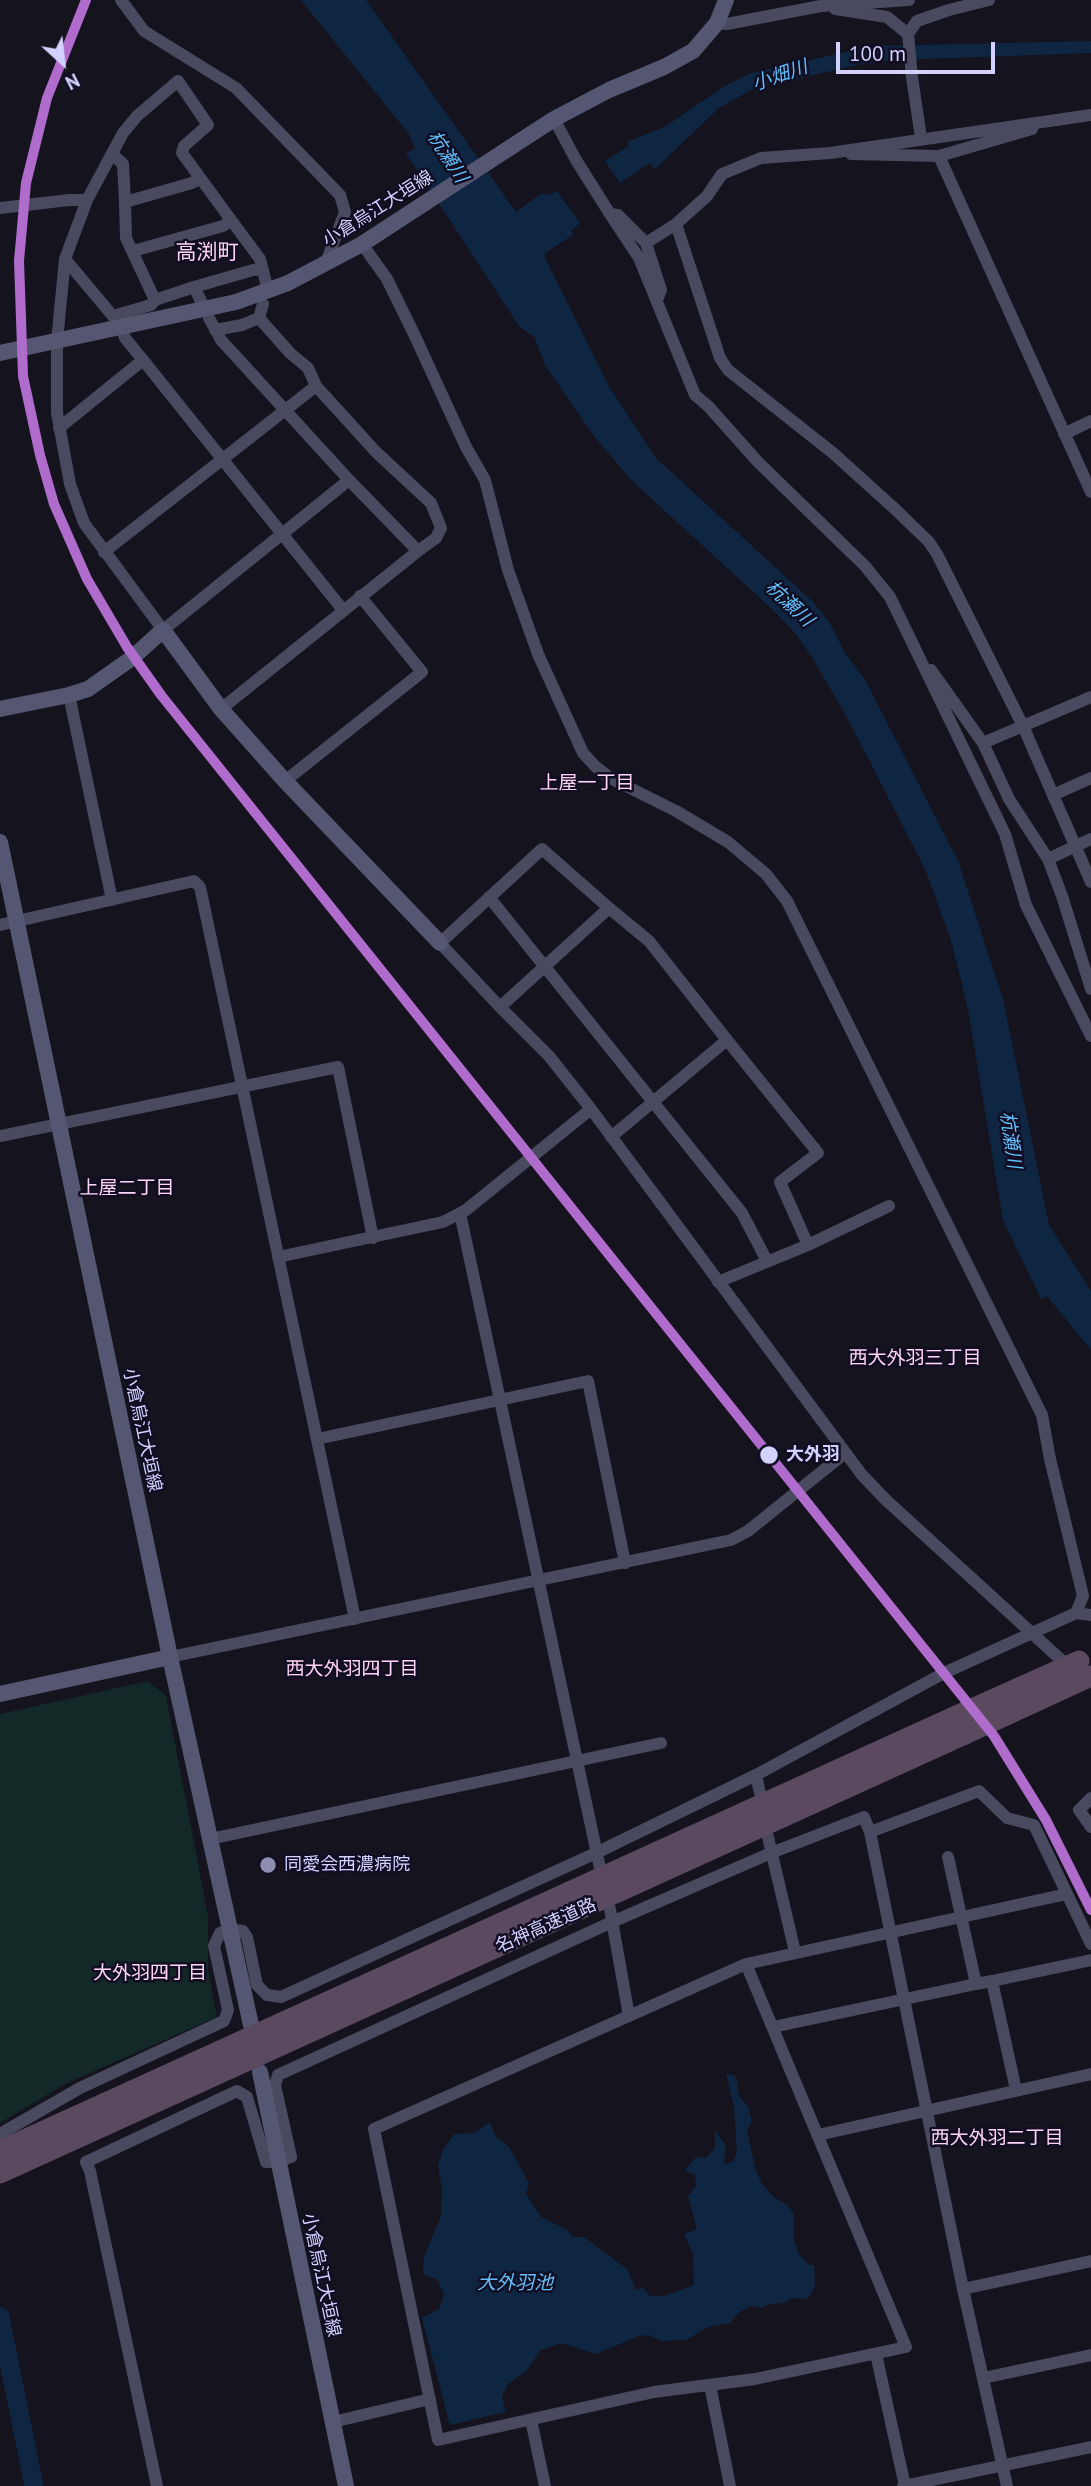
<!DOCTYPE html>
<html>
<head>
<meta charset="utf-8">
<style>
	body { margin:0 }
	#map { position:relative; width:1091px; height:2486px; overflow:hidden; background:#14131e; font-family:"PT Sans",sans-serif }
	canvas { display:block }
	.north { position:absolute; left:28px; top:28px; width:70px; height:70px; -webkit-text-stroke:5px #110e23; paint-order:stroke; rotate:153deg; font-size:19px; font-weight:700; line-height:28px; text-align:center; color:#d3d1fe }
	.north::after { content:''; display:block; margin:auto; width:24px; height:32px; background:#d3d1fe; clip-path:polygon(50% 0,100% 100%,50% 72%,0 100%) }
	.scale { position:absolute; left:836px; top:42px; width:159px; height:32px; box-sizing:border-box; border:4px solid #d3d1fe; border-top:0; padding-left:9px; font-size:21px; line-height:24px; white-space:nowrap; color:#d3d1fe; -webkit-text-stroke:5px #110e23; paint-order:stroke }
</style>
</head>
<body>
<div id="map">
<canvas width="1091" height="2486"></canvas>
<div class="north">N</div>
<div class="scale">100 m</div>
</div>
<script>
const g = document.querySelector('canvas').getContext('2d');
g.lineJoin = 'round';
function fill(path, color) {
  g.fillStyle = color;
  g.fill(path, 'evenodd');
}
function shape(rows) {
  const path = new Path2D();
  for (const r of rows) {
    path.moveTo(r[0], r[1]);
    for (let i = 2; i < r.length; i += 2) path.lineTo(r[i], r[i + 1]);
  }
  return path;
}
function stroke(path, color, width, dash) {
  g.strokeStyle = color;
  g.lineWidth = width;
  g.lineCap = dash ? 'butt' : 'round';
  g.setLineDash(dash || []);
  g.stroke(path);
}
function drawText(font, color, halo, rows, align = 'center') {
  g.font = font + ' "PT Sans","Noto Sans JP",sans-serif';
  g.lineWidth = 5;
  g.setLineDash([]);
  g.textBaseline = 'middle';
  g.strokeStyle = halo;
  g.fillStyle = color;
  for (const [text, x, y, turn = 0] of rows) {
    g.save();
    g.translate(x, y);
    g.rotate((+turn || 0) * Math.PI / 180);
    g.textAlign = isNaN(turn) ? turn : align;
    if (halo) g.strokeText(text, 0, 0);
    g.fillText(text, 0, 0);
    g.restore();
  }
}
fill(shape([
	[148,1681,166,1696,208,1916,208,1970,217,2017,65,2084,0,2123,0,1714]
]), '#122928');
fill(shape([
	[301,0,366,0,516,212,542,193,548,195,557,191,580,223,571,231,573,235,545,253,545,258,609,387,656,458,812,601,829,622,845,653,864,678,958,861,1003,999,1049,1225,1091,1291,1091,1350,1047,1296,1041,1299,1003,1220,968,1009,951,940,926,871,849,721,812,657,795,633,773,610,630,479,594,436,545,365,535,338,519,326,406,153,415,149,409,134],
	[1091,41,1091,53,895,60,857,65,753,89,719,108,655,169,650,163,620,183,605,161,629,146,627,142,666,126,725,86,751,73,874,46],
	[726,2074,736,2076,739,2096,748,2107,752,2121,747,2131,756,2171,762,2184,774,2197,786,2204,794,2214,794,2241,800,2256,809,2265,814,2265,815,2285,811,2294,806,2299,791,2298,785,2303,769,2304,762,2308,751,2306,738,2313,730,2323,708,2327,686,2340,661,2341,649,2335,639,2336,596,2354,561,2343,541,2350,526,2371,507,2385,502,2397,506,2412,450,2425,422,2318,439,2309,444,2294,437,2280,423,2274,424,2257,441,2216,442,2189,438,2166,443,2150,454,2134,474,2133,490,2122,495,2136,509,2147,529,2183,526,2194,541,2217,566,2229,573,2237,584,2237,627,2269,636,2290,643,2287,650,2296,664,2296,694,2285,693,2253,684,2234,697,2229,688,2196,696,2186,695,2175,685,2170,696,2157,706,2158,715,2148,715,2130,726,2146,724,2164,733,2162,737,2152,734,2107]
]), '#0f2643');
stroke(shape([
	[0,2317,34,2486]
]), '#0f2643', 19);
stroke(shape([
	[121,0,144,31,236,88,340,195,345,212,325,265],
	[835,9,887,17,908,34],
	[717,23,727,24,821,6,909,0],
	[554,119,576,160,610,214,618,215,646,243,661,290,657,300],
	[921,138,912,77,908,34,917,21,949,10,989,0],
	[112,154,123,164,125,202,192,183,199,179],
	[851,154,939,156,1032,129],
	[939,156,1091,492],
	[125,202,126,238,155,300],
	[0,208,69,200,87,200],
	[610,214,639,258,695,395,708,406,758,462,865,566,890,597,1005,834,1026,905,1091,1036],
	[231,220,182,153,184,146,208,125,178,81,137,116,123,133,87,200,65,259,57,341,57,413,70,484,84,523,163,630,349,480],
	[676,224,720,358,728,370,833,453,895,509,929,542,937,554,1023,726,1091,882],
	[646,243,676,224,707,196,722,174,761,158,830,153,1091,115],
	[362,244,387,279,414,334,466,447,485,480,508,570,538,654,583,753,595,766,610,778,676,811,728,842,766,874,787,901,1042,1415,1050,1459,1083,1596,1076,1613],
	[133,251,223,226,231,220,260,259,266,283],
	[201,301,194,287,253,270,263,270],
	[113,316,151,305,155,300,194,287],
	[209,318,221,340,349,480,418,551,221,709],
	[215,330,242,325,259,318,263,304],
	[143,360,343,610],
	[316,386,376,452,431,503,441,528,436,538,418,551],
	[59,428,143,360,125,338,122,327,65,259],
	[1064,434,1091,421],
	[104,552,316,386,308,368,290,353,259,318],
	[931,670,983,743,1009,799,1048,859,1062,896,1091,989],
	[69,695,112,900],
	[983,743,1091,697],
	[285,781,422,672,360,596],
	[1053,795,1091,778],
	[1048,859,1091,839],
	[489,897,742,1213,767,1261],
	[609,908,649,941,727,1040],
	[0,925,194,881,200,887,355,1619],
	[500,1007,609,908,542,849,440,943,500,1007,549,1056,591,1109,862,1475,886,1500,1070,1668],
	[0,1136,338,1067,373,1238],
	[611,1137,727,1040,818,1153,780,1182,808,1245],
	[460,1213,600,1868],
	[278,1257,443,1222,466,1210,591,1109],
	[718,1282,808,1245,889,1206],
	[317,1439,588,1381,625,1563],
	[170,1657,731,1540,748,1531,845,1453],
	[756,1775,760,1793],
	[1091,1798,1079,1810,1091,1827],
	[870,1832,979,1791,1007,1818,1034,1825,1091,1944],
	[768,1837,795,1952],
	[210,1839,661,1743],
	[948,1857,976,1984,992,1981,1016,2090],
	[610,1909,629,2016],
	[746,1964,906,2347,755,2379,654,2392,438,2440,374,2129,746,1964,1067,1894],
	[992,1981,1091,1960],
	[773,2027,976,1984],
	[0,2134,80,2088,224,2021,228,2010,214,1946,220,1933,229,1929,243,1931,247,1937,257,1985,267,1995,281,1997,596,1853,756,1775,944,1673,1076,1613,1091,1615],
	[818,2135,1091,2074],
	[963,2289,1091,2261],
	[876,2354,905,2486],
	[983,2378,1091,2355],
	[710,2385,730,2486],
	[531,2420,545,2486],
	[333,2422,430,2399],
	[157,2486,90,2171,86,2162,237,2091,247,2097,266,2162,278,2162,291,2157,275,2085,278,2075,612,1922,771,1853,864,1817,870,1832,963,2289,1007,2486],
	[903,2486,1091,2447]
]), '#49495f', 12);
stroke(shape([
	[0,353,236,302,288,283,362,244,554,119,609,90,664,67,693,51,717,23,726,0],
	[0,709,69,695,88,689,132,658,163,630,221,709,285,781,440,943],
	[0,842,170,1657,251,2025],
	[0,1694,170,1657],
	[260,2072,346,2486]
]), '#555672', 16);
stroke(shape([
	[0,2151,954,1717],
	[0,2173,965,1734]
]), '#5b4960', 21);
stroke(shape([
	[954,1717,1079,1661],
	[965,1734,1091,1676]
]), '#5b4960', 21);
stroke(shape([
	[86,0,47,98,26,183,19,261,23,376,40,455,54,504,87,579,127,647,161,695,994,1736,1046,1820,1091,1910]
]), '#b06ccc', 10);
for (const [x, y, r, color] of [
	[769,1455,10,"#d3d1fe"],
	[268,1865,9,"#908eb0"]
]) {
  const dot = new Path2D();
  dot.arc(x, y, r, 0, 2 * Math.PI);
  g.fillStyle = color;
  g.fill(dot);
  stroke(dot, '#110e23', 2.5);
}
drawText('18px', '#d3d1fe', '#110e23', [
	["小倉烏江大垣線",378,209,-32],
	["小倉烏江大垣線",142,1430,78],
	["名神高速道路",546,1926,-24],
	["小倉烏江大垣線",321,2275,78]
]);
drawText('bold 18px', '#d3d1fe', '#110e23', [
	["大外羽",786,1455]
], 'left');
drawText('18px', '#d3d1fe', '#110e23', [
	["同愛会西濃病院",284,1865]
], 'left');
drawText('italic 19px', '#62bffb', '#110e23', [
	["小畑川",780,76,-19],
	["杭瀬川",447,157,57],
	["杭瀬川",789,604,43],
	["杭瀬川",1010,1140,82],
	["大外羽池",515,2284]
]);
drawText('19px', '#fed3f1', '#110e23', [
	["上屋一丁目",587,784],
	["上屋二丁目",127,1189],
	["西大外羽三丁目",915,1359],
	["西大外羽四丁目",352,1670],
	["大外羽四丁目",150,1974],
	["西大外羽二丁目",997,2139]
]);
drawText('21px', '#fed3f1', '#110e23', [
	["高渕町",207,253]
]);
</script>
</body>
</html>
